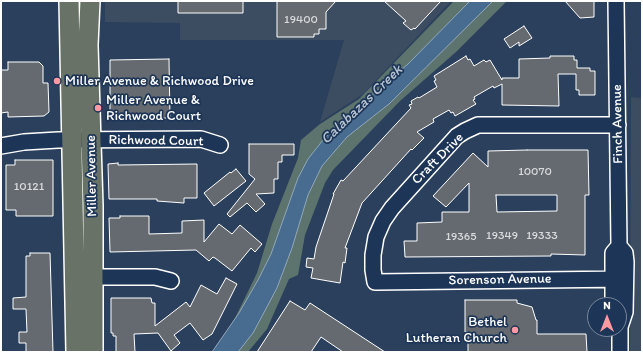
<!DOCTYPE html>
<html>
<head>
<meta charset="utf-8">
<style>
	body { margin:0 }
	#map { position:relative; width:643px; height:353px; overflow:hidden; background:#2b405c; font-family:Itim,sans-serif }
	canvas { display:block }
	.frame { position:absolute; inset:0; border:2px solid #fff; pointer-events:none }
	.north { position:absolute; left:587px; top:297px; width:40px; height:40px; box-sizing:border-box; background:#1d3557; border:1px solid #77869a; border-radius:50%; rotate:0deg; font-size:11px; font-weight:700; line-height:16px; text-align:center; color:#fff }
	.north::after { content:''; display:block; margin:auto; width:14px; height:18px; background:#ff9aa2; clip-path:polygon(50% 0,100% 100%,50% 72%,0 100%) }
</style>
</head>
<body>
<div id="map">
<canvas width="643" height="353"></canvas>
<div class="frame"></div>
<div class="north">N</div>
</div>
<script>
const g = document.querySelector('canvas').getContext('2d');
g.lineJoin = 'round';
function fill(path, color) {
  g.fillStyle = color;
  g.fill(path, 'evenodd');
}
function shape(rows) {
  const path = new Path2D();
  for (const r of rows) {
    path.moveTo(r[0], r[1]);
    for (let i = 2; i < r.length; i += 2) path.lineTo(r[i], r[i + 1]);
  }
  return path;
}
function stroke(path, color, width, dash) {
  g.strokeStyle = color;
  g.lineWidth = width;
  g.lineCap = dash ? 'butt' : 'round';
  g.setLineDash(dash || []);
  g.stroke(path);
}
function drawText(font, color, halo, rows, align = 'center') {
  g.font = font + ' Itim,sans-serif';
  g.lineWidth = 3.5;
  g.setLineDash([]);
  g.textBaseline = 'middle';
  g.strokeStyle = halo;
  g.fillStyle = color;
  for (const [text, x, y, turn = 0] of rows) {
    g.save();
    g.translate(x, y);
    g.rotate((+turn || 0) * Math.PI / 180);
    g.textAlign = isNaN(turn) ? turn : align;
    if (halo) g.strokeText(text, 0, 0);
    g.fillText(text, 0, 0);
    g.restore();
  }
}
fill(shape([
	[105,1,451,1,363,94,320,122,344,40,180,40,180,23,105,22],
	[631,97,642,98,642,352,630,352]
]), '#3c4d62');
fill(shape([
	[454,1,507,1,456,52,400,101,333,170,325,183,305,235,298,275,289,279,267,329,248,352,216,352,220,349,257,273,272,224,298,158,301,140,320,124,359,99]
]), '#5c736e');
const water = shape([
	[470,1,493,1,389,104,347,137,322,166,308,195,292,248,277,288,253,333,238,352,212,352,239,313,258,280,271,254,298,178,308,159,323,140,337,125,408,64,470,1]
]);
fill(water, '#486c8f');
stroke(water, '#91a7bc', 1);
const building = shape([
	[178,1,243,1,243,13,178,13,178,1],
	[277,1,336,1,326,12,326,29,319,29,319,34,314,34,314,37,277,37,277,1],
	[384,1,441,1,415,29,414,28,411,30,403,23,406,21,384,1],
	[565,1,594,1,594,17,580,18,565,1],
	[524,26,532,38,519,46,519,42,510,48,504,39,524,26],
	[466,56,468,60,470,59,474,66,484,60,486,62,490,60,502,80,502,78,519,78,519,59,550,58,550,56,574,56,574,60,577,60,577,68,590,68,590,71,595,71,595,95,579,95,579,90,576,90,576,74,558,74,559,106,502,105,502,84,494,88,493,86,474,97,475,99,473,100,476,104,455,116,453,112,451,113,449,110,433,119,434,122,417,132,424,138,412,150,411,149,362,203,345,248,347,248,345,263,343,262,340,283,311,278,313,268,306,267,307,258,314,259,316,247,334,194,333,194,341,180,343,181,411,108,409,105,412,104,411,101,418,97,419,98,437,87,434,81,436,80,434,76,466,56],
	[169,59,170,118,110,119,110,60,169,59],
	[8,62,39,62,43,66,43,83,48,83,49,112,44,116,8,117,8,112,1,113,1,70,8,70,8,62],
	[249,144,294,144,294,155,282,155,282,162,278,162,278,179,274,179,274,193,256,194,265,204,256,212,247,203,230,217,227,214,255,179,249,174,249,144],
	[527,150,588,150,589,195,585,195,585,255,551,254,551,256,405,257,404,241,417,241,417,223,442,222,442,212,469,212,469,183,446,207,433,196,473,153,488,167,488,151,527,150],
	[496,195,557,195,557,211,497,212,496,195],
	[15,160,53,160,53,216,16,216,16,210,6,210,6,165,15,165,15,160],
	[118,163,118,165,197,164,197,198,184,198,184,203,157,201,157,199,109,199,108,164,118,163],
	[236,169,246,181,214,206,204,193,230,172,231,173,236,169],
	[120,216,149,216,149,234,182,233,182,221,204,220,204,242,219,224,232,234,240,225,262,244,255,252,251,248,232,271,215,258,213,257,209,261,196,250,110,252,109,218,120,218,120,216],
	[30,253,50,253,53,352,26,352,26,343,19,343,19,332,27,332,26,309,13,309,13,298,26,297,26,256,30,256,30,253],
	[226,278,237,284,212,334,203,340,190,323,174,335,180,343,171,351,158,333,134,334,135,352,116,352,116,336,113,336,113,333,111,333,111,298,151,298,152,303,155,303,155,326,186,302,190,307,201,285,217,294,226,278],
	[465,300,517,300,517,303,532,307,536,320,537,320,537,334,586,334,587,352,468,352,468,332,465,332,465,300],
	[290,301,305,310,310,303,385,352,343,352,321,337,311,352,257,352,290,301]
]);
fill(building, '#656a70');
stroke(building, '#fff', 1);
const minor = shape([
	[618,125,478,125,465,131,457,136,392,208,383,221,376,237,373,255,373,270,375,282,625,279],
	[1,146,24,142,58,140,201,139,220,145],
	[619,246,625,253,626,262,625,312,620,327,620,352],
	[83,277,155,277,171,281],
	[613,305,613,253,619,246,616,1]
]);
const major = shape([
	[69,1,76,352],
	[90,1,88,45,93,206,93,352]
]);
stroke(minor, '#fff', 18);
stroke(major, '#fff', 22);
stroke(minor, '#1d3557', 15);
stroke(major, '#687266', 19);
for (const [x, y, r, color] of [
	[57,81,4,"#ff9aa2"],
	[98,108,4,"#ff9aa2"],
	[515,330,4,"#ff9aa2"]
]) {
  const dot = new Path2D();
  dot.arc(x, y, r, 0, 2 * Math.PI);
  g.fillStyle = color;
  g.fill(dot);
  stroke(dot, '#1d3557', 1.5);
}
drawText('12px', '#d8dadb', null, [
	["19400",301,20],
	["10070",535,172],
	["10121",29,187],
	["19349",502,236],
	["19333",542,236],
	["19365",461,237]
]);
drawText('14px', '#fff', '#1d3557', [
	["Miller Avenue & Richwood Drive",65,81],
	["Miller Avenue &",106,100],
	["Richwood Court",106,116],
	["Bethel",507,322,"right"],
	["Lutheran Church",507,338,"right"]
], 'left');
drawText('14px', '#fff', '#1d3557', [
	["Finch Avenue",618,124,-91],
	["Richwood Court",156,141,1],
	["Craft Drive",438,159,-45],
	["Miller Avenue",92,176,-91],
	["Sorenson Avenue",500,280,-1]
]);
drawText('italic 15px', '#b6c4d2', '#1d3557', [
	["Calabazas Creek",362,105,-44]
]);
</script>
</body>
</html>
